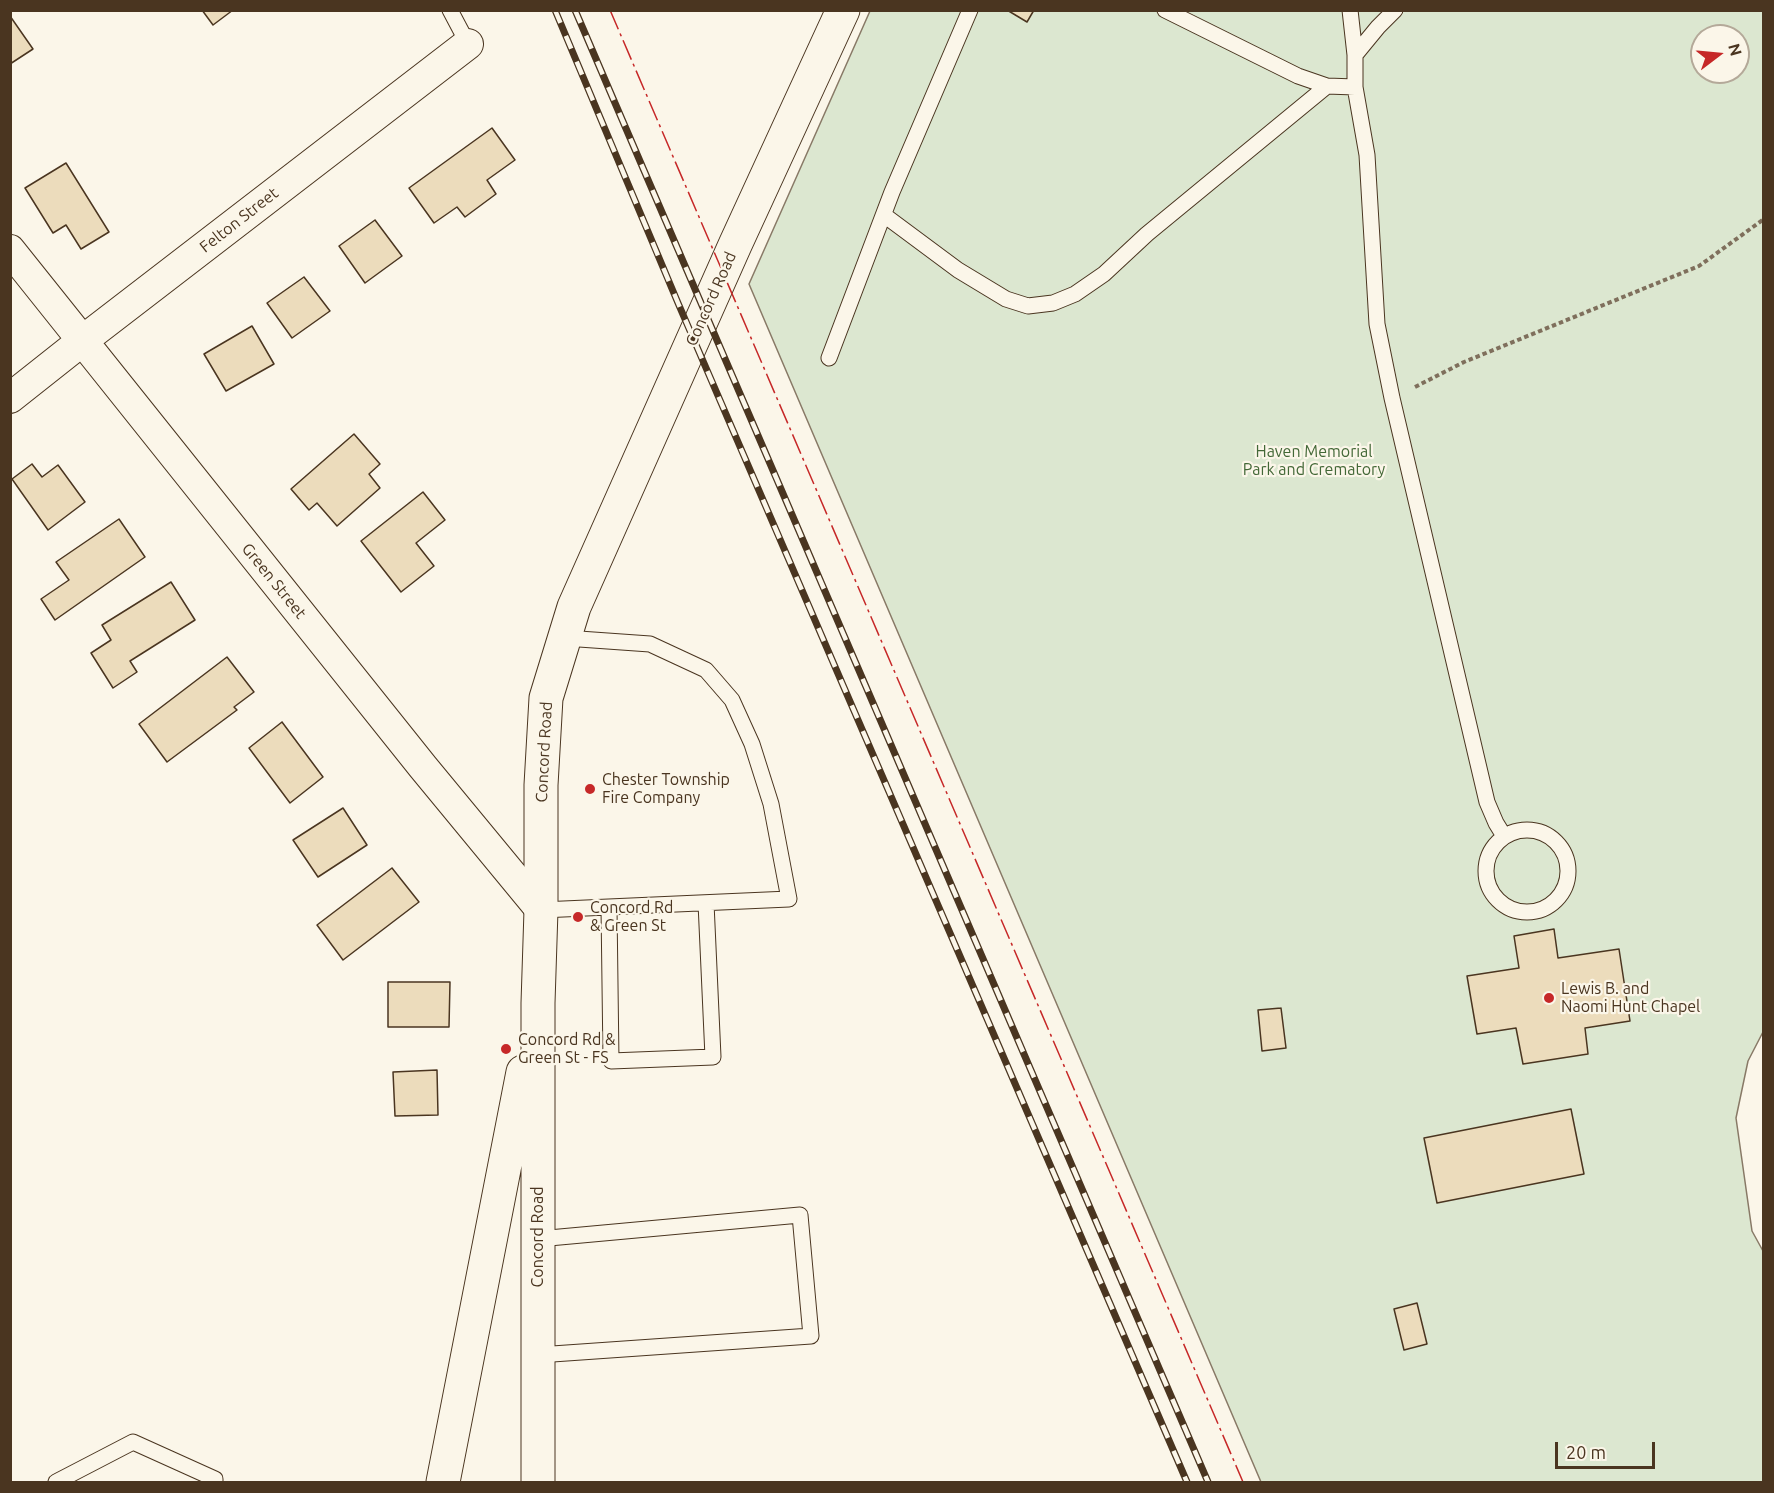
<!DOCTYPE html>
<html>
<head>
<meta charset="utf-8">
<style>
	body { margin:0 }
	#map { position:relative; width:1774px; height:1493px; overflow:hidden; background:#fbf6e9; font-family:Ubuntu,sans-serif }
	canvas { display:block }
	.frame { position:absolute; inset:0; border:12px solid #4a3520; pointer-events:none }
	.north { position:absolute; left:1690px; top:24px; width:60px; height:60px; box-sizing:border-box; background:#fbf6e9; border:2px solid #b4a999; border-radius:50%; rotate:74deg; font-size:16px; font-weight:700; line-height:24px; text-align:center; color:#4a3520 }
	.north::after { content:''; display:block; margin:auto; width:21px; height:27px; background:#c62828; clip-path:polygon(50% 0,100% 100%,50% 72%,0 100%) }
	.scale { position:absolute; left:1555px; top:1442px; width:100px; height:27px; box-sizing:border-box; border:3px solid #4a3520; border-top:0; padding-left:8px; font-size:18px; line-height:21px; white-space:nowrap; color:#4a3520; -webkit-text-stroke:4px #fbf6e9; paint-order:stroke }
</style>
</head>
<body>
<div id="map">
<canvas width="1774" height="1493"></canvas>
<div class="frame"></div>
<div class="north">N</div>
<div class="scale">20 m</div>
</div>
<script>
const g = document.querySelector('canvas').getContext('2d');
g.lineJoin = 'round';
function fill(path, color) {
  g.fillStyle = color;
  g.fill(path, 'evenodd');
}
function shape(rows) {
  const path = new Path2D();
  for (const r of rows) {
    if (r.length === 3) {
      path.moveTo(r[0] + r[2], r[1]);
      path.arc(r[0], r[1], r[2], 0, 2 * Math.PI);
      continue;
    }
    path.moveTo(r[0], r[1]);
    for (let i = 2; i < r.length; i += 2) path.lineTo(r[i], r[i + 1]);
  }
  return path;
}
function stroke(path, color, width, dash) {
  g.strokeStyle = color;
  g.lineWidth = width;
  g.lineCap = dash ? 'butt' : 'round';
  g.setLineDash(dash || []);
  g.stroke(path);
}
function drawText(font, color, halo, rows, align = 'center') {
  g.font = font + ' Ubuntu,sans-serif';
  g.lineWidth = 4.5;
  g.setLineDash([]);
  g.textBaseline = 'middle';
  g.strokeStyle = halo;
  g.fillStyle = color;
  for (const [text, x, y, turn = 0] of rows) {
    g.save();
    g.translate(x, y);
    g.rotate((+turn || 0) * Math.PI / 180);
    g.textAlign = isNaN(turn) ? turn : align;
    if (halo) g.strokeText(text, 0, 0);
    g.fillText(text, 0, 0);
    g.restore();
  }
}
const green = shape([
	[870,11,1763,11,1764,1030,1748,1061,1736,1118,1752,1231,1763,1251,1763,1482,1261,1482,749,284,870,11],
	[1702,36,1738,36,1738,72,1702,72,1702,36]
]);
fill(green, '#dce7d0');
stroke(green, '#887966', 1.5);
const building = shape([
	[202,10,233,10,213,25,202,10],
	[1007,10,1034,10,1027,22,1007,10],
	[10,16,33,49,10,64,10,16],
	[492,128,515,160,487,180,496,194,465,217,457,207,434,223,409,188,492,128],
	[66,163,109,232,81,249,66,225,53,233,25,188,66,163],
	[375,220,402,256,365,283,339,246,375,220],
	[304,277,330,311,292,338,267,303,304,277],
	[252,326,274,364,226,391,204,354,252,326],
	[354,434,380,464,369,474,380,488,337,526,317,503,309,510,291,489,354,434],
	[32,464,42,477,58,465,85,502,48,530,12,479,32,464],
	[423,492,445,520,416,543,434,566,401,592,361,541,423,492],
	[119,519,145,557,55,620,41,599,69,580,56,562,119,519],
	[171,582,195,620,130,661,137,672,113,688,91,653,111,640,102,625,171,582],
	[227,657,254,692,234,707,237,710,167,762,139,724,227,657],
	[282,722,323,777,290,803,249,748,282,722],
	[343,808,367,845,318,877,293,840,343,808],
	[392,868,419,902,343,960,317,925,392,868],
	[1554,929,1558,958,1619,949,1630,1021,1585,1028,1588,1054,1523,1064,1516,1028,1477,1034,1467,976,1519,968,1514,936,1554,929],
	[388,982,450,982,449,1027,388,1027,388,982],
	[1281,1008,1286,1048,1262,1051,1258,1010,1281,1008],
	[437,1070,438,1115,395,1116,393,1072,437,1070],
	[1571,1109,1584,1174,1437,1203,1424,1138,1571,1109],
	[1417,1303,1427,1344,1404,1350,1394,1309,1417,1303]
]);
fill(building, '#ecdcbc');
stroke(building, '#4a3520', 1.5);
const service = shape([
	[450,10,468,44],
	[1165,10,1298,76,1327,86,1355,87],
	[1350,10,1355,55,1355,87,1367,155,1377,324,1392,398,1487,802,1496,823,1504,836],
	[1355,55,1378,27,1395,10],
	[884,215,958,270,1006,299,1028,306,1053,303,1075,294,1104,274,1147,234,1327,86],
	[829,358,892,192,970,10],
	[1527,871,41],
	[609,908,611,1061,713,1057,706,903],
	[541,910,789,899,771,804,752,744,732,700,706,670,650,644,565,638],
	[538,1239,800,1215,811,1336,538,1355],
	[56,1482,133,1442,215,1479,215,1482]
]);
const minor = shape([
	[10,250,423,767,541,910],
	[10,398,82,341,468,44]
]);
const secondary = shape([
	[443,1482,523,1072],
	[538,1482,538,1003,541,910,541,785,546,698,574,607,735,245,843,10]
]);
stroke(service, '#4a3520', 17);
stroke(minor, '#4a3520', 32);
stroke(secondary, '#4a3520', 35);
stroke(shape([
	[1415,387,1464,362,1699,266,1764,219]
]), '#7f6f5c', 4, [4.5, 3]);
stroke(service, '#fbf6e9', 15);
stroke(minor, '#fbf6e9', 30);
stroke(secondary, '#fbf6e9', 33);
const rail = shape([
	[555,10,678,303,1187,1482],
	[575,10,1208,1482]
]);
stroke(rail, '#4a3520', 7);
stroke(rail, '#fbf6e9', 4.5, [14]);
stroke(shape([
	[610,10,1243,1482]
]), '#c62828', 1.5, [21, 4.5, 3, 4.5]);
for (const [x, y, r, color] of [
	[590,789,6,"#c62828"],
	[578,917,6,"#c62828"],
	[1549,998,6,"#c62828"],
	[506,1049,6,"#c62828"]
]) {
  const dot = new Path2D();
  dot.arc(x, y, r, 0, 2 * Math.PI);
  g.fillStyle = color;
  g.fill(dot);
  stroke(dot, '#fbf6e9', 2);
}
drawText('16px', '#4a3520', '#fbf6e9', [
	["Felton Street",239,220,-38],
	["Concord Road",711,299,-66],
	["Green Street",274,581,51],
	["Concord Road",544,752,-87],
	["Concord Road",538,1237,-90]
]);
drawText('16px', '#436837', '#fbf6e9', [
	["Haven Memorial",1314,452],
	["Park and Crematory",1314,470]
]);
drawText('16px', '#4a3520', '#fbf6e9', [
	["Chester Township",602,780],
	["Fire Company",602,798],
	["Concord Rd",590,908],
	["& Green St",590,926],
	["Lewis B. and",1561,989],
	["Naomi Hunt Chapel",1561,1007],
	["Concord Rd &",518,1040],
	["Green St - FS",518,1058]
], 'left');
</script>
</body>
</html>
